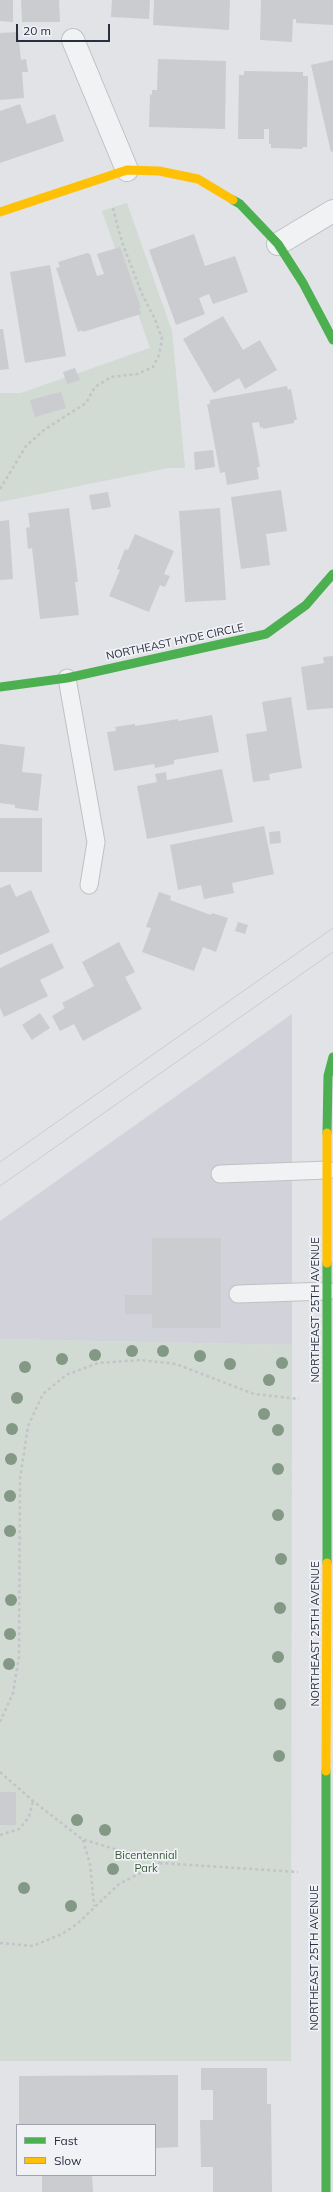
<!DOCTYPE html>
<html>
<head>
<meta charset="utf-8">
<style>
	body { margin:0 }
	#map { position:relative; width:333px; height:2192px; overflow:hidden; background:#e2e3e7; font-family:Mulish,sans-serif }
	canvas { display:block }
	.legend { position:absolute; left:16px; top:2124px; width:140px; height:52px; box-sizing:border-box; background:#f0f2f6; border:1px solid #a0a4ad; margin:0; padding:5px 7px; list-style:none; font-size:12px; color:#292e40 }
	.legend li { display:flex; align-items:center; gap:8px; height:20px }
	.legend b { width:20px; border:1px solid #a0a4ad }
	.scale { position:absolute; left:16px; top:24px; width:94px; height:18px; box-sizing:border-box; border:2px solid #292e40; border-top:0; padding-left:5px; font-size:12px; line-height:14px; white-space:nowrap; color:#292e40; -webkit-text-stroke:3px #f0f2f6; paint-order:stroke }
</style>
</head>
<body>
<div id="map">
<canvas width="333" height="2192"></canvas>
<ul class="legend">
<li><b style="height:5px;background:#4caf50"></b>Fast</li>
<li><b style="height:5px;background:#ffc107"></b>Slow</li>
</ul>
<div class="scale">20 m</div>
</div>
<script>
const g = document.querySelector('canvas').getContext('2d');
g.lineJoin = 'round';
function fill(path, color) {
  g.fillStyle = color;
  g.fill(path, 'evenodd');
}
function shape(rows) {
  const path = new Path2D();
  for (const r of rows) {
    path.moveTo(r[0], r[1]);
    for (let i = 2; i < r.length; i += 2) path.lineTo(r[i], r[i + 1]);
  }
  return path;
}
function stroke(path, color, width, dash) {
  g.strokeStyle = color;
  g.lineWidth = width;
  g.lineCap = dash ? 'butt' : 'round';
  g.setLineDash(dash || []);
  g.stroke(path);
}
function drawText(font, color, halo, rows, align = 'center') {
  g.font = font + ' Mulish,sans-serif';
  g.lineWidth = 3.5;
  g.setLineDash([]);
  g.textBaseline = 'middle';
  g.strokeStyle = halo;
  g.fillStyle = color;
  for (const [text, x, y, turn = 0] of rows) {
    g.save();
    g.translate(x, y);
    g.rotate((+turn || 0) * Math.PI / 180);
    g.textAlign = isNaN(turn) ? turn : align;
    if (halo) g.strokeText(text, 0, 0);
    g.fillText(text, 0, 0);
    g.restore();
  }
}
fill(shape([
	[292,1014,292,1345,0,1339,0,1221]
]), '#d1d2da');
fill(shape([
	[127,203,172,331,185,468,168,468,0,502,0,393,21,393,150,348,102,211],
	[0,1339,292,1345,291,2061,0,2061]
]), '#d1dad3');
fill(shape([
	[0,0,13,0,13,22,0,21],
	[21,0,59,0,60,22,22,22],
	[112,0,150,0,149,19,111,17],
	[154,0,230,0,229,30,153,25],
	[261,0,333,0,333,25,296,23,296,19,293,19,292,42,260,40],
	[18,32,21,60,26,59,28,72,22,72,24,98,0,100,0,33],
	[158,59,226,61,225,129,149,127,150,94,152,95,152,90,157,90],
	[333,60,333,151,331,152,311,65],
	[244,71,303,72,303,76,308,76,307,147,303,147,302,149,271,148,271,144,269,144,269,129,264,129,264,139,238,139,239,75,244,75],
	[20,104,27,124,55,114,64,141,0,163,0,111],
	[194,234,205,266,235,256,248,292,213,304,209,294,199,298,205,314,176,325,149,250],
	[120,247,141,308,139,308,141,314,83,332,82,330,78,332,56,268,60,267,58,262,87,253,90,254,97,276,104,274,97,254],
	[50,265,66,356,25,363,10,272],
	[223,316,243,350,260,340,277,370,245,389,239,378,214,393,183,339],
	[0,329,3,329,9,369,0,370],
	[75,368,80,380,67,384,63,372],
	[287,386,288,390,291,389,297,420,294,420,294,423,263,429,263,427,260,428,259,422,252,423,260,467,257,467,259,479,227,485,225,472,220,473,207,404,210,404,210,400],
	[61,392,66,408,35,417,30,400],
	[213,450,215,467,195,470,194,452],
	[281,490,287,531,266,534,270,565,241,569,231,497],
	[108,492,111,507,92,510,89,495],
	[69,508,78,582,75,582,79,615,40,619,32,548,28,549,26,528,30,527,28,513],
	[220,508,226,600,185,602,179,511],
	[9,520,13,579,0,580,0,521],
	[135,534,174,551,164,574,170,576,165,587,160,585,149,612,109,596,120,570,117,569,125,549,128,550],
	[333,656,333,708,307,710,301,667,324,663,323,657],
	[291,697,302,768,269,774,270,780,253,782,246,734,267,731,262,702],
	[212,715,219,752,174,760,174,764,155,768,154,764,114,771,107,732,116,731,115,727,135,724,135,726,178,719,178,721],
	[0,744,25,747,22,772,42,774,38,811,15,808,15,805,0,803],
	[222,769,233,822,147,839,137,786,157,782,155,774,166,772,167,780],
	[0,818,42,818,42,872,0,872],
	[264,826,274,874,232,883,234,893,204,899,201,885,178,890,170,845],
	[280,831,281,843,270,844,269,832],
	[10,884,16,897,31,890,50,932,0,955,0,888],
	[159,892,171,896,170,900,211,915,212,913,228,918,216,952,203,947,194,971,142,952,151,928,146,927],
	[238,922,248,925,245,934,235,931],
	[119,942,135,972,125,977,142,1009,83,1041,74,1024,60,1031,52,1016,65,1008,62,1003,94,986,82,962],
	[52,943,64,968,40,980,48,996,4,1017,0,1008,0,968],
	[40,1013,50,1028,32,1040,22,1025],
	[152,1238,221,1238,221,1328,152,1328,152,1314,125,1314,125,1295,152,1295],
	[0,1792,16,1792,16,1825,0,1825],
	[201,2068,267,2068,267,2104,271,2104,272,2192,213,2192,213,2167,201,2167,200,2120,213,2120,213,2090,201,2090],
	[178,2075,178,2147,155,2148,155,2125,19,2125,19,2076],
	[42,2175,92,2175,93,2192,42,2192]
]), '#cbcccf');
const lane = shape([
	[67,678,96,842,89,885],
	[220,1174,328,1170],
	[238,1294,328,1291]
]);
const street = shape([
	[73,40,127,170],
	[278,244,333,211]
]);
stroke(lane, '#c0c1c5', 19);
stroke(street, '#c0c1c5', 24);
stroke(shape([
	[0,489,26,446,44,430,86,403,95,387,111,377,137,374,153,367,159,355,162,339,155,319,142,294,122,242,112,205],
	[0,1722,13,1693,19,1657,20,1479,28,1426,43,1394,66,1375,98,1363,140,1360,176,1364,254,1394,299,1399],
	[0,1772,33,1801,82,1839,160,1863],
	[0,1835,19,1829,29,1817,33,1801],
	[83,1840,90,1864,94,1906],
	[0,1943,33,1946,62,1934,77,1924,119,1884,160,1863,298,1872]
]), '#c3c4c9', 2.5, [3, 3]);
stroke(lane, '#f1f2f4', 17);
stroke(street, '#f1f2f4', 22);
stroke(shape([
	[233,200,240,204,278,244,303,283,333,340],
	[0,687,67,678,266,634,306,605,333,574],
	[327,1133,328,1076,333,1057],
	[327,1563,327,1263],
	[326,2192,326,1771]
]), '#4caf50', 9);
stroke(shape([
	[0,212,127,170,159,171,198,179,233,200],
	[327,1263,327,1133],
	[326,1771,327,1563]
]), '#ffc107', 9);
stroke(shape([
	[0,1162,333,928],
	[0,1186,333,952]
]), '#cbcccf', 1);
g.fillStyle = '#849886';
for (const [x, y] of [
	[132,1351],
	[163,1351],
	[95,1355],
	[200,1356],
	[62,1359],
	[282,1363],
	[230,1364],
	[25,1367],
	[269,1380],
	[17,1398],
	[264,1414],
	[12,1429],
	[278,1430],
	[11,1459],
	[278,1469],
	[10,1496],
	[278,1515],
	[10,1531],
	[281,1559],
	[11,1600],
	[280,1608],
	[10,1634],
	[278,1657],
	[9,1664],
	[280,1704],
	[279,1756],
	[77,1820],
	[105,1830],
	[113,1869],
	[24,1888],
	[71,1906]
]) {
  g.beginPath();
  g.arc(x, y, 6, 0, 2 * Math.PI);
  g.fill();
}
drawText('11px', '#292e40', '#f0f2f6', [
	["NORTHEAST HYDE CIRCLE",175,642,-12],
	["NORTHEAST 25TH AVENUE",316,1310,-90],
	["NORTHEAST 25TH AVENUE",316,1634,-90],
	["NORTHEAST 25TH AVENUE",315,1958,-90]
]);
drawText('11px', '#385b37', '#f0f2f6', [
	["Bicentennial",146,1856],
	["Park",146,1869]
]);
</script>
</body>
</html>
